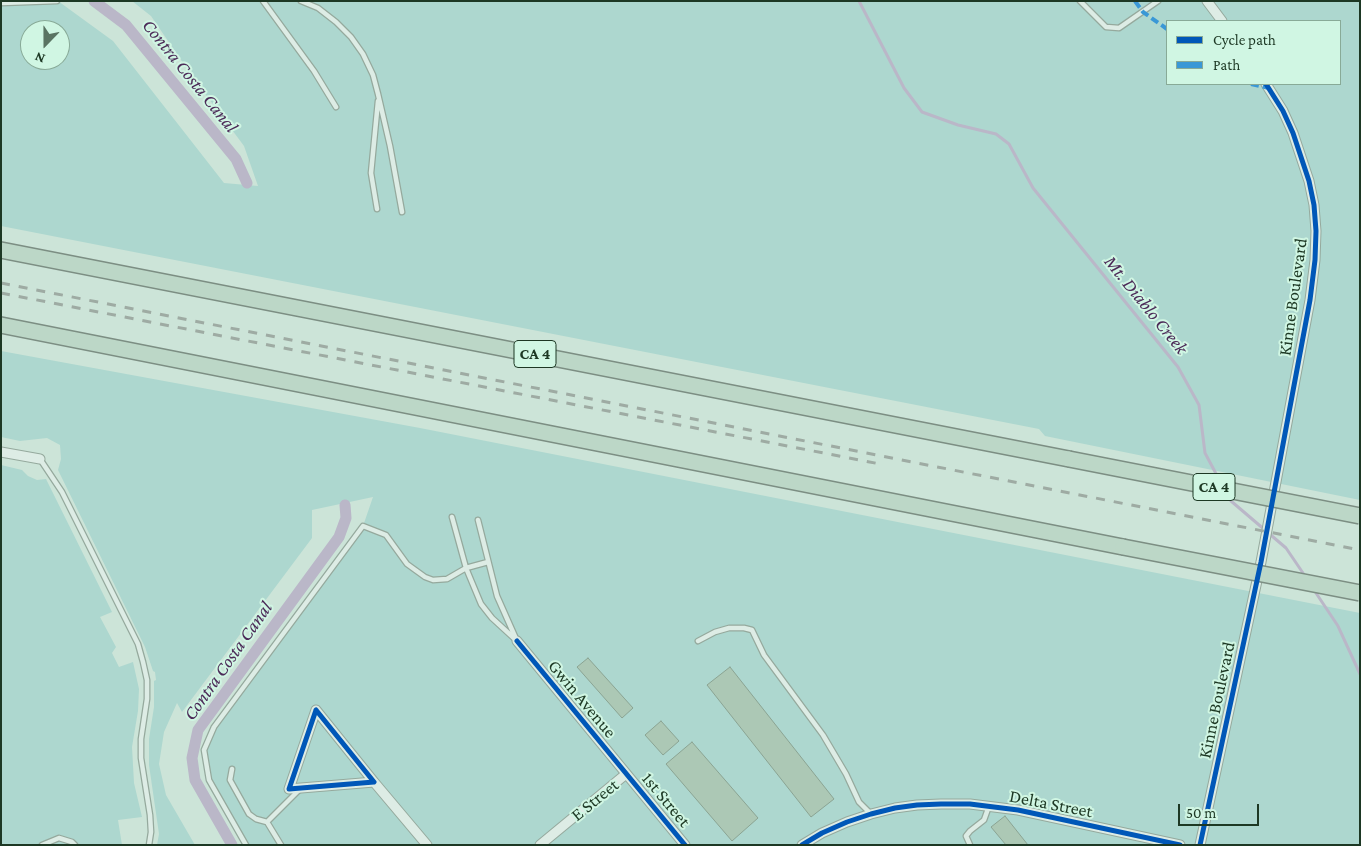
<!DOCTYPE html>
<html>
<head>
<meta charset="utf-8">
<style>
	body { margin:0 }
	#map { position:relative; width:1361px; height:846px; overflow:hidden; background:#cce4d8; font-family:"Crimson Pro",serif }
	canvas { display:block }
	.frame { position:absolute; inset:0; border:2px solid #1d3824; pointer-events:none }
	.legend { position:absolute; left:1166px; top:20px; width:175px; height:65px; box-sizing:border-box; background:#d0f6e3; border:1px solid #88aa97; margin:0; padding:6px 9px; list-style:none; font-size:15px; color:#1d3824 }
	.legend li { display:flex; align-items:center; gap:10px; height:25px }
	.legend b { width:25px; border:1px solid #88aa97 }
	.north { position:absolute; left:20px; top:20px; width:50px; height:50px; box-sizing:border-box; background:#d0f6e3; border:1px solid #88aa97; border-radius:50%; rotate:202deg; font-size:14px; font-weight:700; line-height:20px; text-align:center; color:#1d3824 }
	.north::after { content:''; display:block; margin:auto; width:18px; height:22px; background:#5a7463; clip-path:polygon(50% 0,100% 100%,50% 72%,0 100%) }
	.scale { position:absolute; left:1178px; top:804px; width:81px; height:22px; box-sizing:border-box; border:2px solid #1d3824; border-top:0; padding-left:6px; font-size:15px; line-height:18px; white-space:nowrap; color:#1d3824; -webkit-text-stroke:4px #d0f6e3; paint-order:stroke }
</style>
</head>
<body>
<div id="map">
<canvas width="1361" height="846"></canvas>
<div class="frame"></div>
<ul class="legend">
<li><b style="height:6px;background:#0057b8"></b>Cycle path</li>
<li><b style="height:6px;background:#3a98d6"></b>Path</li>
</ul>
<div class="north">N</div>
<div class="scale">50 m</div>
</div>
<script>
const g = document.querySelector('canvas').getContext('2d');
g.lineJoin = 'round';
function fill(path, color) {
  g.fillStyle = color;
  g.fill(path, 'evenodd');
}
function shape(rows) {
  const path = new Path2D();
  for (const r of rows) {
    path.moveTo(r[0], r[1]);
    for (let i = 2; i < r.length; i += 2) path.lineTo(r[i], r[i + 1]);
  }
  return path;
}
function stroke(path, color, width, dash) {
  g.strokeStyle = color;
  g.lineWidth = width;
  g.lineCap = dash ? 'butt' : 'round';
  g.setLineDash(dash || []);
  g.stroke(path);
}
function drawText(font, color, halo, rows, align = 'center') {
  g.font = font + ' "Crimson Pro",serif';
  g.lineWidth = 4;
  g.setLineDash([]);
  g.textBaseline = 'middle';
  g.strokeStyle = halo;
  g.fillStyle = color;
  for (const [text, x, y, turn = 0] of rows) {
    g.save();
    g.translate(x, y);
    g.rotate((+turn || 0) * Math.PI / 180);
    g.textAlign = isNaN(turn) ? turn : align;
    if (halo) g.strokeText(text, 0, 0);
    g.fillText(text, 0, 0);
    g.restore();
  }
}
fill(shape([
	[1,1,58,1,113,41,224,183,258,186,244,146,192,76,151,16,132,1,1360,1,1360,500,1045,436,1039,429,1,226],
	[1167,21,1340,21,1340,84,1167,84],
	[30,30,60,30,60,60,30,60],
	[1,351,420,428,1360,613,1360,845,248,845,209,780,204,750,214,727,363,526,373,497,312,510,312,538,182,712,177,703,164,732,159,764,166,795,195,845,157,845,159,834,149,765,149,739,154,707,154,681,156,680,155,672,153,671,145,647,58,470,61,459,60,445,47,438,20,441,1,437],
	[1,465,22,470,28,476,37,480,46,479,112,612,100,617,116,647,112,653,119,667,133,662,139,689,138,711,132,747,134,783,142,817,118,820,122,845,1,845]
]), '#add7cf');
stroke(shape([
	[859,1,904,88,922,112,958,125,996,134,1009,144,1033,188,1178,367,1199,405,1205,453,1221,483],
	[1228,495,1231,501,1286,548,1305,576],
	[1314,590,1338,626,1360,674]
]), '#bab7c8', 3);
stroke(shape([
	[94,1,126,25,236,159,247,183],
	[232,845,195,780,192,758,198,730,339,537,346,518,345,505]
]), '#bab7c8', 11);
const building = shape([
	[588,658,633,708,622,718,577,667,588,658],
	[730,667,834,799,811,817,707,685,730,667],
	[661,721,679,741,663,755,645,735,661,721],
	[692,742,758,818,732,841,666,764,692,742],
	[1005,816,1028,845,1006,845,991,827,1005,816]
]);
fill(building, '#acc8b5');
stroke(building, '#8ba493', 1);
const lane = shape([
	[263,1,314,71,336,107],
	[301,1,318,8,336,22,351,37,363,54,373,75,378,94,390,146,402,212],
	[1080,1,1106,27,1119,28,1158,1],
	[1,3,57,1],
	[377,209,371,173,378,101],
	[40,459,62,492,138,644,143,662,147,680,147,699,141,739,141,758,150,815,151,832,149,845],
	[452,517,466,568,481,604,492,618,517,641,497,596,478,520],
	[698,641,715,632,729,628,744,628,752,630,764,655,823,735,846,774,859,802,871,814],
	[232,769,230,780,249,814,256,819,267,822,281,845],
	[267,822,300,789],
	[42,845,59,838,72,842,75,845],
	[246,845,209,780,204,750,214,727,363,526,386,535,407,564,425,577,433,580,447,579,466,568,488,562],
	[970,845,966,836,970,831,984,820,989,806]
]);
const street = shape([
	[1207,1,1222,21],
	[1,452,40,459],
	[517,641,685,845],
	[316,710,374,782,289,789,316,710],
	[374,782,427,845],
	[540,845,626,774],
	[802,845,822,833,847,822,871,814,895,808,917,805,941,804,970,804,1018,810,1180,845],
	[1200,845,1261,562,1310,300,1315,260,1316,231,1314,205,1309,181,1293,133,1283,111,1266,84]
]);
const highway = shape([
	[1,250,1069,459],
	[1,325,1123,547]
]);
stroke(lane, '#95a99d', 7);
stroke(street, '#95a99d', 11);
stroke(highway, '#7c8e83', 18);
stroke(lane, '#ddece5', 4.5);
stroke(street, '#ddece5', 9);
stroke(highway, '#bcd7c7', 15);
stroke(shape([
	[1,283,1360,550],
	[1,293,880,464]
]), '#9eaba3', 3, [9, 9]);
const highwayBridge = shape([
	[1069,459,1360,516],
	[1123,547,1360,593]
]);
stroke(highwayBridge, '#7c8e83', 18, []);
stroke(highwayBridge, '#bcd7c7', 15);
stroke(shape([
	[1135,1,1143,12,1167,29],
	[1251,84,1269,88]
]), '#3a98d6', 4, [8, 4]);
stroke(shape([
	[517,641,685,845],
	[316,710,374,782,289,789,316,710],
	[802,845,822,833,847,822,871,814,895,808,917,805,941,804,970,804,1018,810,1180,845],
	[1200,845,1261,562,1310,300,1315,260,1316,231,1314,205,1309,181,1293,133,1283,111,1266,84]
]), '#0057b8', 5);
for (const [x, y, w] of [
	[535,354,42],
	[1214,487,42]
]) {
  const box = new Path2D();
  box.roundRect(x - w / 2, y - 13.5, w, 27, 4);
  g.fillStyle = '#d0f6e3';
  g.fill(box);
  stroke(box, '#1d3824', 1);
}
drawText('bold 16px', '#1d3824', null, [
	["CA 4",535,354],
	["CA 4",1214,487]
]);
drawText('18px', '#1d3824', '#d0f6e3', [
	["Kinne Boulevard",1293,297,-82],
	["Gwin Avenue",582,699,50],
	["Kinne Boulevard",1217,700,-78],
	["E Street",595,800,-39],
	["1st Street",666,800,50],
	["Delta Street",1051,804,11]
]);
drawText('italic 19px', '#4c2b58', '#d0f6e3', [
	["Contra Costa Canal",190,76,51],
	["Mt. Diablo Creek",1146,305,51],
	["Contra Costa Canal",228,661,-55]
]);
</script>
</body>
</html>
